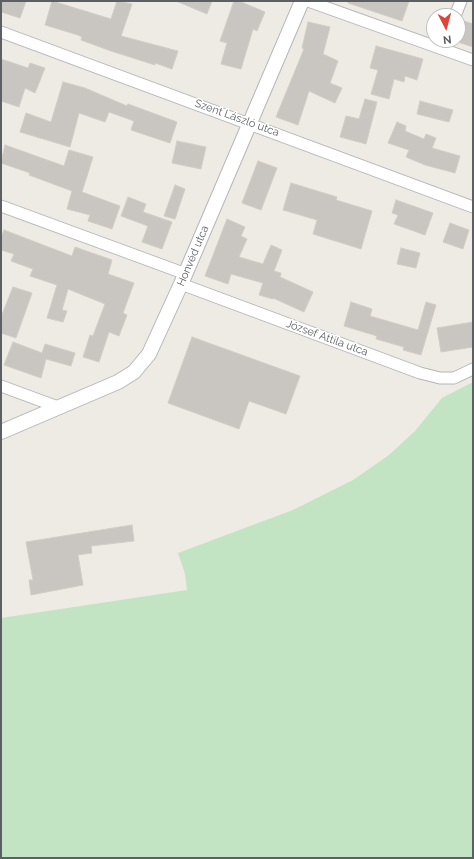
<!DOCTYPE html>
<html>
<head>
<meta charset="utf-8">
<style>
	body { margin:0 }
	#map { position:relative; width:474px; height:859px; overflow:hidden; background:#eeebe4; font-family:Raleway,sans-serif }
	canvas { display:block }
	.frame { position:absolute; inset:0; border:2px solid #5c6064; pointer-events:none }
	.north { position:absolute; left:426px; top:8px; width:40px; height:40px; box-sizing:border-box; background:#fff; border:1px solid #bebfc1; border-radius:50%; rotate:174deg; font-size:11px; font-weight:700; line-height:16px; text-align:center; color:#5c6064 }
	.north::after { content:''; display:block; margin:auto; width:14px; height:18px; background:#de4439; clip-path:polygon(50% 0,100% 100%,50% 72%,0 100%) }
</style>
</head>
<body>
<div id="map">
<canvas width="474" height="859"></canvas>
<div class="frame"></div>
<div class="north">N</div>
</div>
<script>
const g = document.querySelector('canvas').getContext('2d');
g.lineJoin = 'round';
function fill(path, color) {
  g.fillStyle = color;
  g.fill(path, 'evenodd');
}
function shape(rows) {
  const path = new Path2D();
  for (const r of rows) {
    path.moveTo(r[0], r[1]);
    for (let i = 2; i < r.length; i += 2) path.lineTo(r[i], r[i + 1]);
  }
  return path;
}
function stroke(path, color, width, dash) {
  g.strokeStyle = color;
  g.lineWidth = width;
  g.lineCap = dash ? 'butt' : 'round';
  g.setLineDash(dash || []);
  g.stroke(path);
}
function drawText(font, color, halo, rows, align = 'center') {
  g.font = font + ' Raleway,sans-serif';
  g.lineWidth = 3;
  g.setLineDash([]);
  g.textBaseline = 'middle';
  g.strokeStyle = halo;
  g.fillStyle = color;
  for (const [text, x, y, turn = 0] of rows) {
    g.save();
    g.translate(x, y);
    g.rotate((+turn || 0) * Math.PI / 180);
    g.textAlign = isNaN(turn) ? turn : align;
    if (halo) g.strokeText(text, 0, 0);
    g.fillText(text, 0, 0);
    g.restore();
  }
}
fill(shape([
	[473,382,473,858,1,858,1,618,187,590,185,574,178,553,293,510,353,480,389,455,415,431,442,398]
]), '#c2e4c2');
const building = shape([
	[1,1,26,1,20,18,1,12,1,1],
	[52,1,111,19,117,1,132,4,121,36,178,51,172,69,155,63,155,65,111,51,81,40,82,37,78,35,45,25,52,1],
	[176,1,212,1,207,14,176,1],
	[234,1,239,1,265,12,257,31,253,29,241,69,221,64,227,43,220,41,234,1],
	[348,1,409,1,402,21,348,3,348,1],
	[464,21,473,24,473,47,458,42,464,21],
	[308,22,330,27,323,54,338,61,330,83,342,88,335,103,309,91,298,125,276,117,304,49,302,48,308,22],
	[376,46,423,59,417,80,405,76,404,82,394,79,389,99,371,94,378,70,370,68,376,46],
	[1,59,28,68,30,63,45,68,35,93,25,88,19,107,1,101,1,59],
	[63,82,85,88,127,106,128,104,177,122,170,143,131,130,134,121,109,112,105,122,79,113,70,147,20,132,26,113,51,122,63,82],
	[365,99,377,102,366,144,340,137,346,116,359,119,365,99],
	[420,101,453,110,449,122,417,114,420,101],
	[397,122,406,126,405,131,424,139,426,134,436,138,432,148,460,156,455,173,425,165,406,157,409,150,388,143,397,122],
	[177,141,206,147,201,169,172,163,177,141],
	[5,145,64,166,69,150,93,157,82,192,120,206,112,229,88,221,90,215,67,209,72,191,29,175,30,173,1,163,5,145],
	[258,161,277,168,261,210,242,203,258,161],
	[291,183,337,197,336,200,372,211,361,249,313,234,317,220,283,210,291,183],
	[175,185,185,189,175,219,164,216,175,185],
	[128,197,146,204,143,212,172,222,162,249,142,242,148,226,121,216,128,197],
	[396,200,433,213,425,235,394,224,398,215,392,213,396,200],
	[227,219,245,227,241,236,247,239,239,257,263,264,271,245,282,250,274,271,281,273,280,277,313,292,304,312,273,298,273,299,259,295,263,283,231,274,228,284,205,276,227,219],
	[450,223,469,230,463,249,443,242,450,223],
	[4,230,72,256,75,247,112,260,108,274,134,283,123,313,127,315,119,336,109,332,99,362,83,357,90,335,93,336,105,304,68,289,62,310,67,311,63,322,47,318,57,285,30,276,33,269,11,261,14,254,1,250,1,238,4,230],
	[401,248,420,253,416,268,397,264,401,248],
	[13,287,32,293,16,338,1,333,1,317,13,287],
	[351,302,372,309,370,316,418,330,426,302,436,305,421,355,403,350,404,347,376,339,377,336,344,326,351,302],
	[473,322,473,347,441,352,437,328,473,322],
	[192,337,300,376,286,414,249,401,239,429,168,403,192,337],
	[13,342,42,353,45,344,75,353,71,366,46,359,41,378,4,365,13,342],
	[132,525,134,541,91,546,92,553,78,555,83,585,31,595,29,580,33,580,26,542,132,525]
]);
fill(building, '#c9c6c1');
stroke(building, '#d2cdc3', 1);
const minor = shape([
	[308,1,473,60],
	[455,16,461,1],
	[1,32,473,207],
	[1,206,186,274],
	[181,284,420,373,440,378,454,378,473,369],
	[1,386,58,407]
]);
const tertiary = shape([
	[1,432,118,382,134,372,149,354,181,284,302,1]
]);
stroke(minor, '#b4b6ba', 13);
stroke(tertiary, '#b4b6ba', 16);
stroke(minor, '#fff', 11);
stroke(tertiary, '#fff', 14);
drawText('11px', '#5c6064', '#fff', [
	["Szent László utca",237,118,20],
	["Honvéd utca",193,256,-67],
	["József Attila utca",327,338,20]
]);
</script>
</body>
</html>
